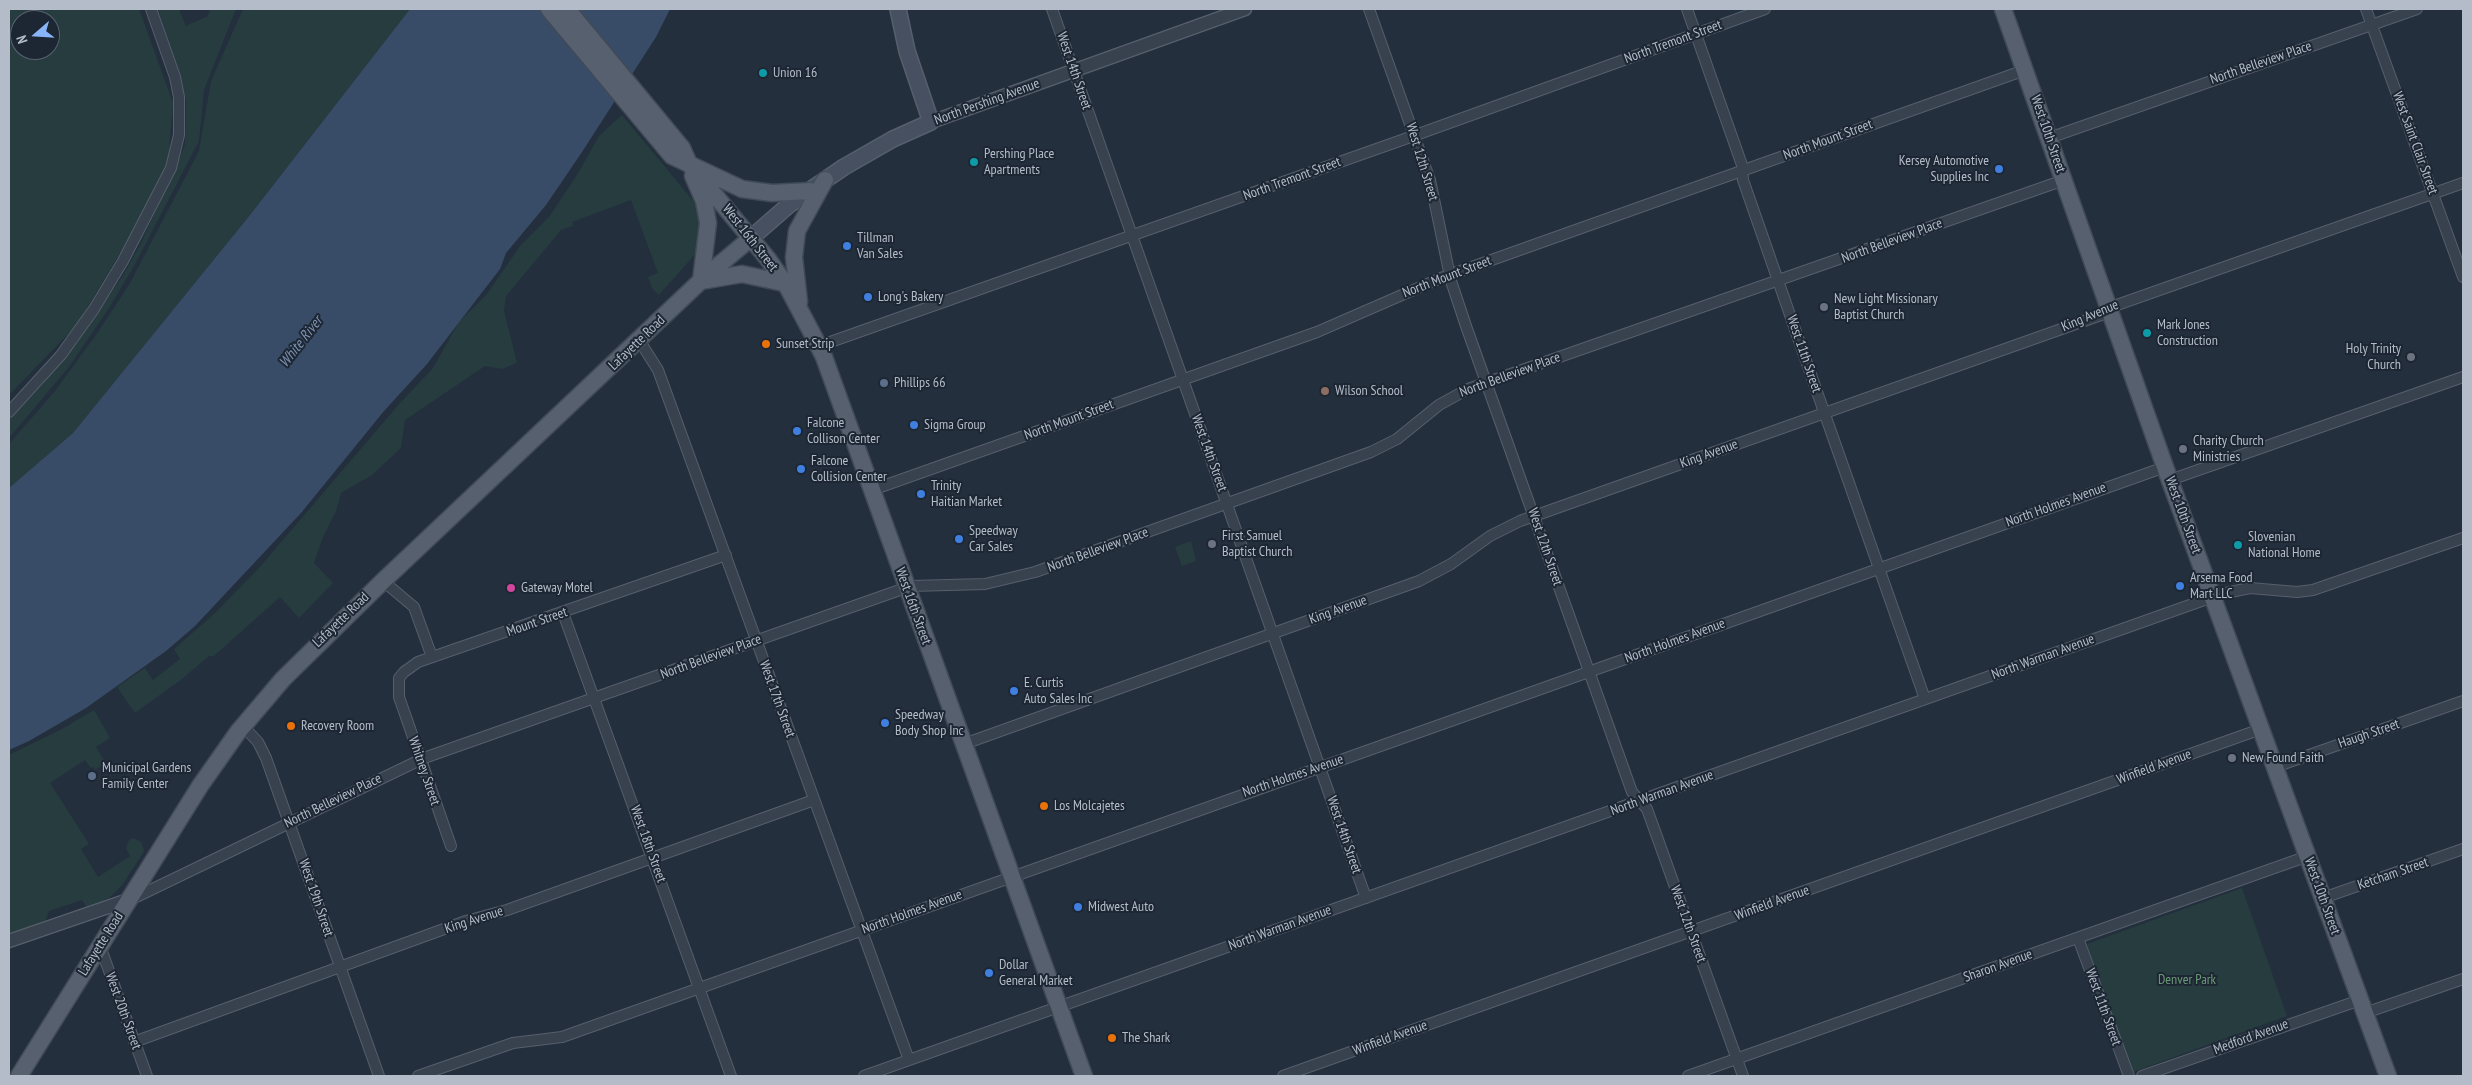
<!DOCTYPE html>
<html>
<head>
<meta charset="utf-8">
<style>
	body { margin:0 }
	#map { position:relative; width:2472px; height:1085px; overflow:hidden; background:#242f3e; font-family:"PT Sans Narrow",sans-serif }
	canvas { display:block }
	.frame { position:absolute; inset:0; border:10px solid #b4bcc9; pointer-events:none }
	.north { position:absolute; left:10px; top:10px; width:50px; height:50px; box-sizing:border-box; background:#1d2633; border:1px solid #59626f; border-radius:50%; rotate:251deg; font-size:14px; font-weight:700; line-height:20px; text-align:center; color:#b4bcc9 }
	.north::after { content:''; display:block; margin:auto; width:18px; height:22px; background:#8ab4f8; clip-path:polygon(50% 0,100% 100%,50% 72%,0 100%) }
</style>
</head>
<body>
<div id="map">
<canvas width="2472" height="1085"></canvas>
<div class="frame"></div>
<div class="north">N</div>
</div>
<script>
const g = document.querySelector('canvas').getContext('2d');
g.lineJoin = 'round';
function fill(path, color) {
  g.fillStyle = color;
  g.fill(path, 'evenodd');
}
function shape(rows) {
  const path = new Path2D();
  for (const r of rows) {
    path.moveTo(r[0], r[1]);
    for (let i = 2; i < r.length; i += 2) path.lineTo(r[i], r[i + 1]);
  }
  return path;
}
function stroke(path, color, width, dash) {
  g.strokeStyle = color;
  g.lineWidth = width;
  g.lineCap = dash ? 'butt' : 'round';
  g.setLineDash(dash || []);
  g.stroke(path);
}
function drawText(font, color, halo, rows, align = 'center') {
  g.font = font + ' "PT Sans Narrow",sans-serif';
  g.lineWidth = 4;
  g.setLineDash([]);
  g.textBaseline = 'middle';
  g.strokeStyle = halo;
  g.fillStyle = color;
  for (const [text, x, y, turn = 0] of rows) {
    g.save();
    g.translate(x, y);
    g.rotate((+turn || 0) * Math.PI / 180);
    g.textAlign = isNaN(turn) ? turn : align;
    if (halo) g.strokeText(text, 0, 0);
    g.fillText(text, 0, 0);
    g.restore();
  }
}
fill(shape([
	[9,9,139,9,173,103,168,163,130,237,76,326,9,395],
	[20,20,50,20,50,50,20,50],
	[158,9,179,9,186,26,208,16,210,9,236,9,204,90,199,141,134,266,109,308,69,367,9,438,9,420,42,385,75,345,122,277,140,245,179,160,185,144,186,102,181,79],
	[243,9,410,9,250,215,73,433,9,488,9,444,55,391,98,332,130,283,199,151,211,81],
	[622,115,695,203,701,229,696,253,690,260,659,295,652,288,648,277,658,273,631,200,572,222,573,226,561,230,506,296,504,311,517,363,502,369,485,366,405,420,401,448,372,475,341,493,336,511,322,539,314,563,333,583,299,618,280,597,214,656,209,656,182,679,135,713,117,687,145,668,153,680,180,659,174,649,214,614,259,568,400,403,433,368,459,322,487,294,520,246,549,217,577,175,599,136],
	[1191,541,1196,561,1182,566,1175,547],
	[94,710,110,738,96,747,106,763,95,770,93,767,91,768,85,760,50,783,89,844,81,849,98,877,130,856,126,848,129,840,133,838,141,842,144,849,143,853,123,884,109,898,87,908,82,900,49,911,45,922,9,935,9,755,62,729],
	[2242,888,2287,1016,2133,1072,2087,944]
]), '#263c3f');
fill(shape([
	[410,9,670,9,656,37,582,152,546,205,506,253,500,269,427,364,384,411,301,513,195,626,166,651,86,708,29,741,9,750,9,488,73,433,250,215]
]), '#394c67');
const minor = shape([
	[1052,9,1366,898],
	[1369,9,1430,180,1451,281,1466,326,1632,792,1647,809,1743,1076],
	[1687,9,1742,165,1743,180,1797,335,1925,699],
	[2366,9,2463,277],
	[2049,138,2417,9],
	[639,340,658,370,909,1060],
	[819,346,1402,140,1765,9],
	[9,412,61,355,94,309,123,261,171,168,179,135,179,97,175,77,151,9],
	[2170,480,2463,377],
	[872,490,1317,332,1441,278,2025,70],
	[383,581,414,607,432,657],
	[563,613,731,1076],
	[243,726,258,742,266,758,379,1076],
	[964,744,1419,581,1451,564,1490,536,1520,521,2101,315,2114,306,2463,183],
	[2275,767,2463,701],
	[451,846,399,697,399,678,404,672,418,662,726,555],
	[2323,898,2463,849],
	[132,899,424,758,911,586,985,584,1035,572,1371,452,1397,439,1439,405,1468,389,2064,180],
	[2078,938,2129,1076],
	[100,946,147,1076],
	[2365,1013,2463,979],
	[134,1042,466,921,507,910,814,800],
	[418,1076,513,1043,562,1037,2165,467],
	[864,1076,2221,594,2250,588,2297,592,2313,590,2463,538],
	[1283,1076,2261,729],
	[1688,1076,2308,856],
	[2142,1076,2360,1000]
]);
const tertiary = shape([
	[931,122,1245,9],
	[9,941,128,900]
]);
const secondary = shape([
	[751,238,790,204,844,167,893,139,931,122,907,51,898,9]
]);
const primary = shape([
	[549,9,672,156,742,189,772,193,810,191],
	[567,9,682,148,689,164,768,259,788,288,814,337,824,357,1084,1076],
	[2003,9,2165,467,2388,1076],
	[693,176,704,201,708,223,701,281],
	[701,281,742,274,784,283],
	[799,302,794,257,797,231,825,180],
	[19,1076,200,786,238,732,283,679,383,581,707,275,751,238]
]);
stroke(minor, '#565f6c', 12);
stroke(tertiary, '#565f6c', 15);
stroke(secondary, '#565f6c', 18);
stroke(primary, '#414a57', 19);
stroke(minor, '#38414e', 10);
stroke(tertiary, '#38414e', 12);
stroke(secondary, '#465061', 15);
stroke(primary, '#56606e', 16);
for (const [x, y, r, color] of [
	[763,73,5,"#0f9aa8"],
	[974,162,5,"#0f9aa8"],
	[1999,169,5,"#3f7fe0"],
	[847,246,5,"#3f7fe0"],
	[868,297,5,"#3f7fe0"],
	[1824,307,5,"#6b7280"],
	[2147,333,5,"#0f9aa8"],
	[766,344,5,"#e8710a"],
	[2411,357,5,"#6b7280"],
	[884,383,5,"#5c6f8a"],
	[1325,391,5,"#8d6e63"],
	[914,425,5,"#3f7fe0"],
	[797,431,5,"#3f7fe0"],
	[2183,449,5,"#6b7280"],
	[801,469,5,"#3f7fe0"],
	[921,494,5,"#3f7fe0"],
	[959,539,5,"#3f7fe0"],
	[1212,544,5,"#6b7280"],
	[2238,545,5,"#0f9aa8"],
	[2180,586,5,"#3f7fe0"],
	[511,588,5,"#d1479c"],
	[1014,691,5,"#3f7fe0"],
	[885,723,5,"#3f7fe0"],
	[291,726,5,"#e8710a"],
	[2232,758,5,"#6b7280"],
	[92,776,5,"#5c6f8a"],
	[1044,806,5,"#e8710a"],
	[1078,907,5,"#3f7fe0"],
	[989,973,5,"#3f7fe0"],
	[1112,1038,5,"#e8710a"]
]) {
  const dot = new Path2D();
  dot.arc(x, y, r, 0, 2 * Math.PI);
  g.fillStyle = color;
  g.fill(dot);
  stroke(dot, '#1d2633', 2);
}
drawText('14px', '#b4bcc9', '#1d2633', [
	["North Tremont Street",1673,42,-20],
	["North Belleview Place",2261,63,-19],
	["West 14th Street",1074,71,71],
	["North Pershing Avenue",987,102,-20],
	["West 10th Street",2048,134,71],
	["North Mount Street",1828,140,-20],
	["West Saint Clair Street",2415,143,70],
	["West 12th Street",1422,162,73],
	["North Tremont Street",1292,179,-20],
	["West 16th Street",750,238,52],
	["North Belleview Place",1892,241,-20],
	["North Mount Street",1447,277,-21],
	["King Avenue",2090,316,-23],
	["Lafayette Road",637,343,-44],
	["West 11th Street",1804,354,71],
	["North Belleview Place",1510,375,-20],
	["North Mount Street",1069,420,-20],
	["West 14th Street",1209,453,70],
	["King Avenue",1709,454,-20],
	["North Holmes Avenue",2056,505,-20],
	["West 10th Street",2183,515,70],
	["West 12th Street",1545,547,71],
	["North Belleview Place",1098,550,-20],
	["West 16th Street",913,606,70],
	["King Avenue",1338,610,-20],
	["Lafayette Road",341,620,-44],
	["Mount Street",537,622,-19],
	["North Holmes Avenue",1675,641,-20],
	["North Belleview Place",711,657,-20],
	["North Warman Avenue",2043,657,-20],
	["West 17th Street",777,699,70],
	["Haugh Street",2369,734,-19],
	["Winfield Avenue",2154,767,-20],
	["Whitney Street",424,771,71],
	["North Holmes Avenue",1293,776,-19],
	["North Warman Avenue",1662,793,-20],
	["North Belleview Place",333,801,-26],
	["West 14th Street",1344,835,71],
	["West 18th Street",648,844,70],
	["Ketcham Street",2393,874,-19],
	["West 10th Street",2322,896,70],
	["West 19th Street",316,898,71],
	["Winfield Avenue",1772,903,-20],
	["North Holmes Avenue",912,912,-20],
	["King Avenue",474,920,-18],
	["West 12th Street",1688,924,70],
	["North Warman Avenue",1280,928,-20],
	["Lafayette Road",101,944,-58],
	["Sharon Avenue",1998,966,-20],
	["West 11th Street",2103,1007,70],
	["West 20th Street",123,1011,70],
	["Medford Avenue",2251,1037,-20],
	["Winfield Avenue",1390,1038,-20]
]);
drawText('14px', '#b4bcc9', '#1d2633', [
	["Union 16",773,73],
	["Pershing Place",984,154],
	["Apartments",984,170],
	["Kersey Automotive",1989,161,"right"],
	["Supplies Inc",1989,177,"right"],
	["Tillman",857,238],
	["Van Sales",857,254],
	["Long's Bakery",878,297],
	["New Light Missionary",1834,299],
	["Baptist Church",1834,315],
	["Mark Jones",2157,325],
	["Construction",2157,341],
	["Sunset Strip",776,344],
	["Holy Trinity",2401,349,"right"],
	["Church",2401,365,"right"],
	["Phillips 66",894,383],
	["Wilson School",1335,391],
	["Falcone",807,423],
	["Collison Center",807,439],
	["Sigma Group",924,425],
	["Charity Church",2193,441],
	["Ministries",2193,457],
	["Falcone",811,461],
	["Collision Center",811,477],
	["Trinity",931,486],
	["Haitian Market",931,502],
	["Speedway",969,531],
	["Car Sales",969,547],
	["First Samuel",1222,536],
	["Baptist Church",1222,552],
	["Slovenian",2248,537],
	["National Home",2248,553],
	["Arsema Food",2190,578],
	["Mart LLC",2190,594],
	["Gateway Motel",521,588],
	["E. Curtis",1024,683],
	["Auto Sales Inc",1024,699],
	["Speedway",895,715],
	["Body Shop Inc",895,731],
	["Recovery Room",301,726],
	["New Found Faith",2242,758],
	["Municipal Gardens",102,768],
	["Family Center",102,784],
	["Los Molcajetes",1054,806],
	["Midwest Auto",1088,907],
	["Dollar",999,965],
	["General Market",999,981],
	["The Shark",1122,1038]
], 'left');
drawText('14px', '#6b9a76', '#1d2633', [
	["Denver Park",2187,980]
]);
drawText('italic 15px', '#7c92b1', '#1d2633', [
	["White River",301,342,-52]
]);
</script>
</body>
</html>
